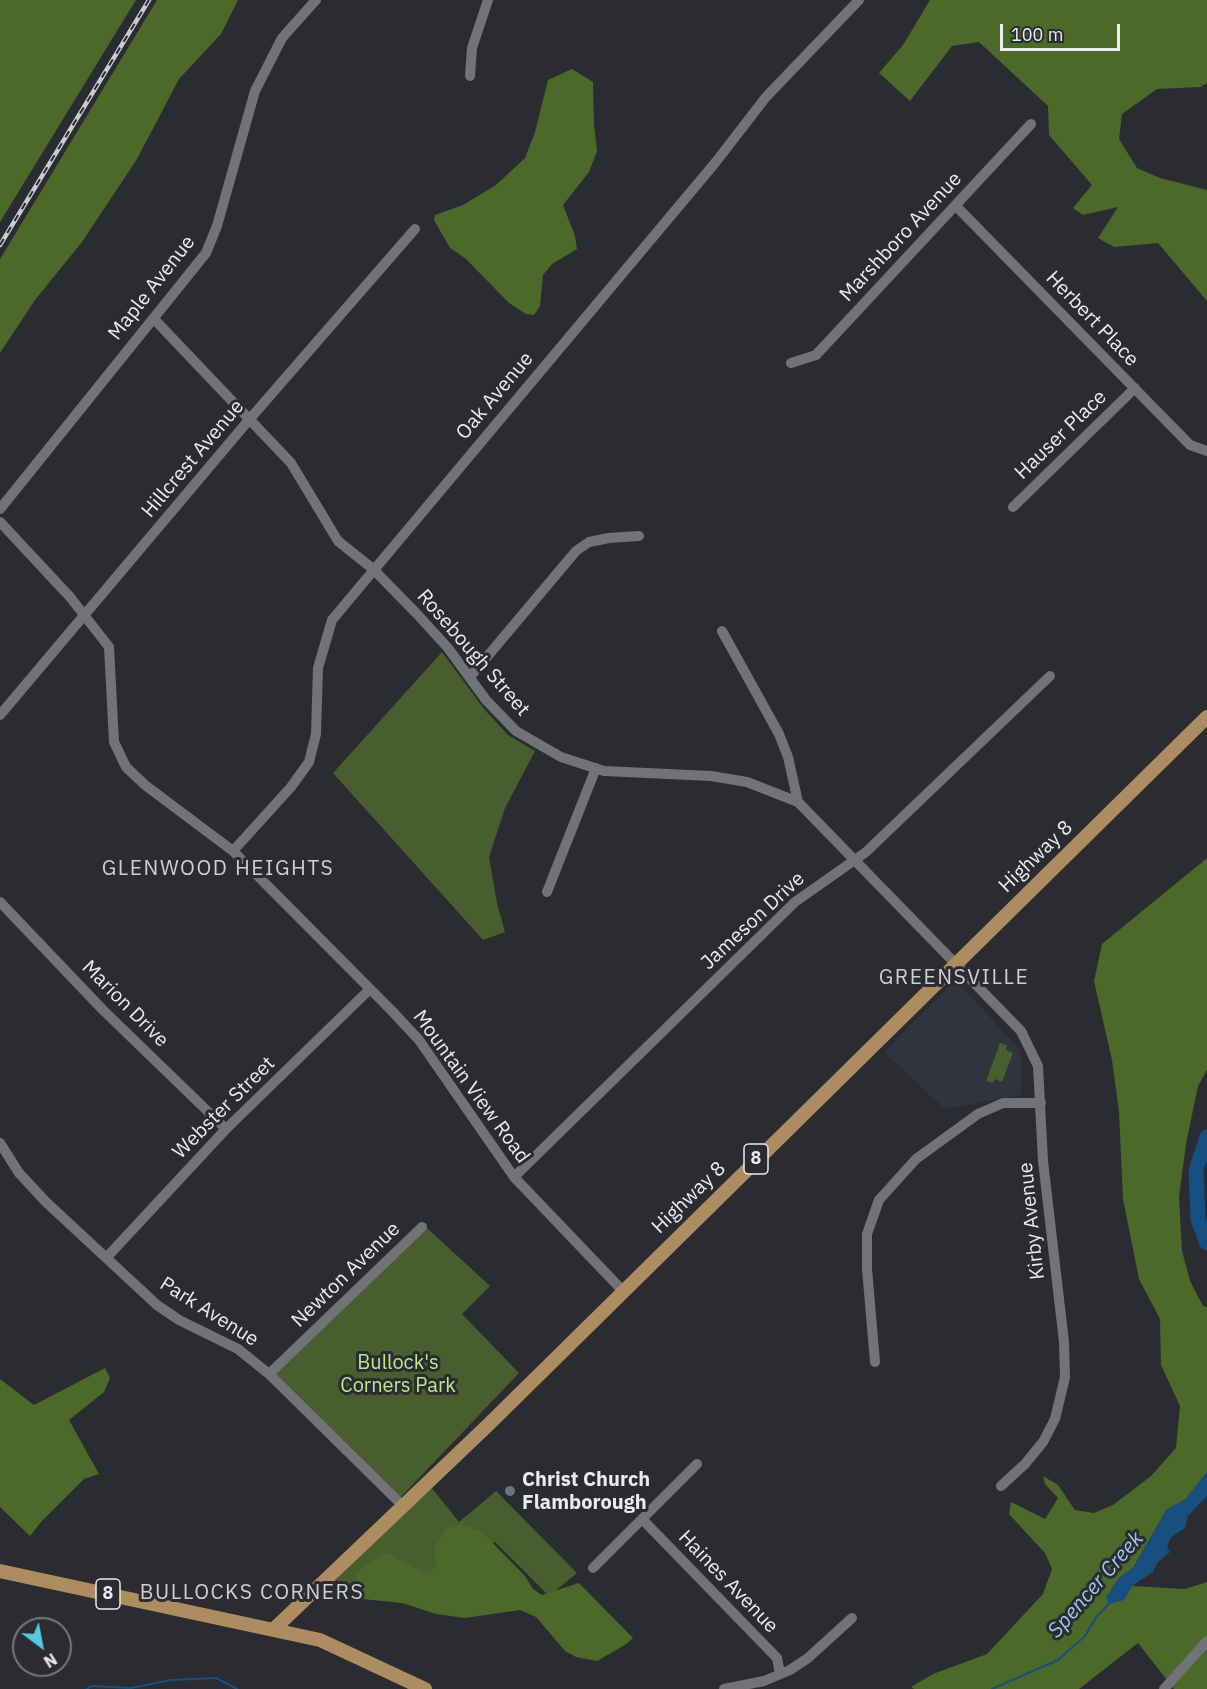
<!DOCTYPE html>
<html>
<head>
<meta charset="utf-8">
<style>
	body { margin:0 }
	#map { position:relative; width:1207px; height:1689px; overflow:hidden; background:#2b2c31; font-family:"IBM Plex Sans",sans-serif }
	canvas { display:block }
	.north { position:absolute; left:12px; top:1617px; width:60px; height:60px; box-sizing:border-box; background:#2b2c31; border:2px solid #77787d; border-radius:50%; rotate:148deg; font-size:16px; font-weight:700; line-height:24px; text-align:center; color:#eaebef }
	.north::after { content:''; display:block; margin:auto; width:21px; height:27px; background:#55cadf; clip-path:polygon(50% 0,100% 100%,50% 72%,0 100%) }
	.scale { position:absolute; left:1000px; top:24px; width:120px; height:27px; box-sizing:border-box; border:3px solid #eaebef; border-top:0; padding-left:8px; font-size:18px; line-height:21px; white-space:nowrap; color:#eaebef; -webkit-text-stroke:4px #2b2c31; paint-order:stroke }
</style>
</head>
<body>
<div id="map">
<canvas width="1207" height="1689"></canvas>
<div class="north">N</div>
<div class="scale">100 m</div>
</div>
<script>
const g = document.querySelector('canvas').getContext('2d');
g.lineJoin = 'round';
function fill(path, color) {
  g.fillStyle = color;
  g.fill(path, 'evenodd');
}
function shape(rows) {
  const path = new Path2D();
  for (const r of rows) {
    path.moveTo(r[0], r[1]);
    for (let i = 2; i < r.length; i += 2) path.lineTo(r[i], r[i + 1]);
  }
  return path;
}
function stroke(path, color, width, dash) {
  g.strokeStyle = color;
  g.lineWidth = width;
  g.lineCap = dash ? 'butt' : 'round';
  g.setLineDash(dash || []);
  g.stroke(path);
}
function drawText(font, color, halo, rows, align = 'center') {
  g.font = font + ' "IBM Plex Sans",sans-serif';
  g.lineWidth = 6;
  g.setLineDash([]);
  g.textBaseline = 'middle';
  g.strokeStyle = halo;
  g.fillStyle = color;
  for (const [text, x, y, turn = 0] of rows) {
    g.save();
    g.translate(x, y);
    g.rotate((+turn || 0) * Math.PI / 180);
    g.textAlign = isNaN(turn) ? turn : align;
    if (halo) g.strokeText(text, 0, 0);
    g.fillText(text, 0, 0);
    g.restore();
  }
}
fill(shape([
	[956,980,1021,1051,1021,1095,945,1109,884,1052]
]), '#31333e');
fill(shape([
	[442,652,484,709,508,735,535,751,505,808,489,857,497,903,505,932,483,940,333,773],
	[1000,1043,1007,1045,1006,1050,1013,1053,1002,1082,995,1079,993,1083,986,1081],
	[427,1228,490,1286,462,1314,519,1373,399,1499,274,1374],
	[431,1487,459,1522,496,1491,577,1573,549,1596,495,1542,418,1605,365,1596,336,1580]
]), '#475e2e');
fill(shape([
	[0,0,136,0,0,222],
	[157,0,238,0,221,34,179,79,137,159,82,242,35,300,0,353,0,259],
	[930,0,1207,0,1207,83,1200,87,1157,89,1122,114,1119,139,1137,168,1160,178,1207,190,1207,301,1158,243,1114,247,1098,238,1118,207,1083,215,1073,208,1092,185,1049,135,1048,106,979,42,952,46,910,101,879,73,903,45],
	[572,69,593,82,594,124,597,151,589,172,563,205,575,236,577,249,552,264,543,275,540,306,534,315,526,314,509,303,465,258,450,248,434,220,435,215,463,205,496,185,525,158,535,132,548,80],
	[1207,858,1207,1070,1198,1086,1186,1144,1179,1197,1182,1251,1190,1281,1203,1306,1207,1307,1207,1472,1185,1500,1167,1509,1133,1568,1119,1578,1124,1599,1132,1586,1185,1589,1207,1582,1207,1689,1174,1689,1138,1643,1079,1689,914,1689,911,1687,933,1674,987,1654,1043,1594,1052,1569,1045,1553,1009,1514,1011,1502,1045,1519,1058,1498,1045,1484,1043,1476,1058,1485,1075,1510,1094,1513,1113,1505,1151,1476,1176,1448,1180,1406,1161,1365,1160,1319,1139,1279,1123,1199,1119,1112,1112,1060,1094,981,1102,944],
	[105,1368,110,1378,104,1392,69,1420,99,1474,84,1479,41,1522,30,1536,0,1507,0,1379,34,1405],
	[461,1524,481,1531,525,1576,533,1589,542,1595,579,1583,633,1638,625,1645,597,1661,576,1657,565,1651,536,1617,520,1610,465,1618,436,1614,402,1603,362,1599,353,1587,357,1573,380,1554,388,1554,427,1574,436,1568,434,1549,446,1529]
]), '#4b6928');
fill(shape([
	[1207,1472,1207,1496,1188,1516,1185,1528,1171,1537,1167,1547,1170,1552,1157,1563,1153,1572,1132,1586,1124,1600,1109,1604,1106,1597,1119,1578,1133,1568,1167,1509,1185,1500]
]), '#174f80');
stroke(shape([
	[87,1689,91,1686,131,1688,171,1680,216,1678,237,1689],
	[992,1689,1058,1660,1085,1636,1097,1616,1109,1604]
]), '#174f80', 2);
stroke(shape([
	[1207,1137,1196,1170,1198,1219,1207,1243]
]), '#174f80', 15);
stroke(shape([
	[470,76,472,48,488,0],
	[956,206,1190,445,1207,451],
	[154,319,291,463,338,541,373,569,417,614,448,648,486,700,516,731,561,757,604,771,711,776,747,782,798,802,1021,1031,1038,1066,1043,1161,1064,1342,1065,1377,1055,1419,1043,1442,1025,1464,1001,1486],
	[791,363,816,355,1031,124],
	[1013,507,1135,388],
	[0,509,206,253,217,226,255,91,282,38,316,0],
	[0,522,70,597,109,647,114,742,126,767,145,785,233,851,392,1011,419,1040,514,1177,622,1290],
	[722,631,779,734,788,757,798,802],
	[470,677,576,551,589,542,609,538,639,536],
	[0,715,248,421,415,229],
	[233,851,291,787,309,762,316,734,318,668,332,620,715,163,766,97,859,0],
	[547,892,596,768],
	[0,902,103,1010,226,1129],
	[0,1143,19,1173,46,1202,157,1305,179,1320,238,1349,269,1374,404,1507],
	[514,1177,795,902,866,852,1050,676],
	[107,1257,226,1129,370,989],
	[875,1362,867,1269,867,1234,879,1200,916,1159,978,1114,1003,1103,1041,1103],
	[269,1374,422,1227],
	[642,1519,777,1658,780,1674],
	[593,1568,697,1464],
	[724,1689,764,1681,790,1670,808,1658,852,1618],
	[1164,1689,1207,1641]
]), '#717379', 10);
stroke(shape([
	[0,1571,320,1640,425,1689],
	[274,1629,487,1426,1207,717]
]), '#ad8c61', 14);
const rail = shape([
	[0,245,149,0]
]);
stroke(rail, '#cacbcf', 4.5);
stroke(rail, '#2b2c31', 2, [7]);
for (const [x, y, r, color] of [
	[510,1491,6,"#6b7280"]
]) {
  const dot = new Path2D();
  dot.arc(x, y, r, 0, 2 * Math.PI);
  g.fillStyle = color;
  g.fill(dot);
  stroke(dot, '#2b2c31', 2);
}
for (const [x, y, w] of [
	[756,1159,24],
	[108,1594,24]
]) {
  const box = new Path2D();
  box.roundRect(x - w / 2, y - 15, w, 30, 4.5);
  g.fillStyle = '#2b2c31';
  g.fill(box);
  stroke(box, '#eaebef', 1.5);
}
drawText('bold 18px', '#eaebef', null, [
	["8",756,1159],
	["8",108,1594]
]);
drawText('20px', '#eaebef', '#2b2c31', [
	["Marshboro Avenue",901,237,-47],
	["Maple Avenue",152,288,-52],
	["Herbert Place",1092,319,46],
	["Oak Avenue",495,396,-50],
	["Hauser Place",1061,435,-44],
	["Hillcrest Avenue",193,459,-50],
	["Rosebough Street",473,653,49],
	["Highway 8",1036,857,-44],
	["Jameson Drive",753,921,-43],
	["Marion Drive",125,1004,45],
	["Mountain View Road",471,1087,54],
	["Webster Street",224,1108,-45],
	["Highway 8",689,1198,-44],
	["Kirby Avenue",1032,1221,-96],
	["Newton Avenue",346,1275,-44],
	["Park Avenue",209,1312,32],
	["Haines Avenue",728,1582,46]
]);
drawText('20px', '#bae88c', '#2b2c31', [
	["Bullock's",398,1363],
	["Corners Park",398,1386]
]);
drawText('bold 20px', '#eaebef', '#2b2c31', [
	["Christ Church",522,1480],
	["Flamborough",522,1503]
], 'left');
g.letterSpacing = '1.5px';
drawText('21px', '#cdcfd6', '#2b2c31', [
	["GLENWOOD HEIGHTS",218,869],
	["GREENSVILLE",954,978],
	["BULLOCKS CORNERS",252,1593]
]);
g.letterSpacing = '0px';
drawText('italic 21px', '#9ac6f2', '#2b2c31', [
	["Spencer Creek",1096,1585,-49]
]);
</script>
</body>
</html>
